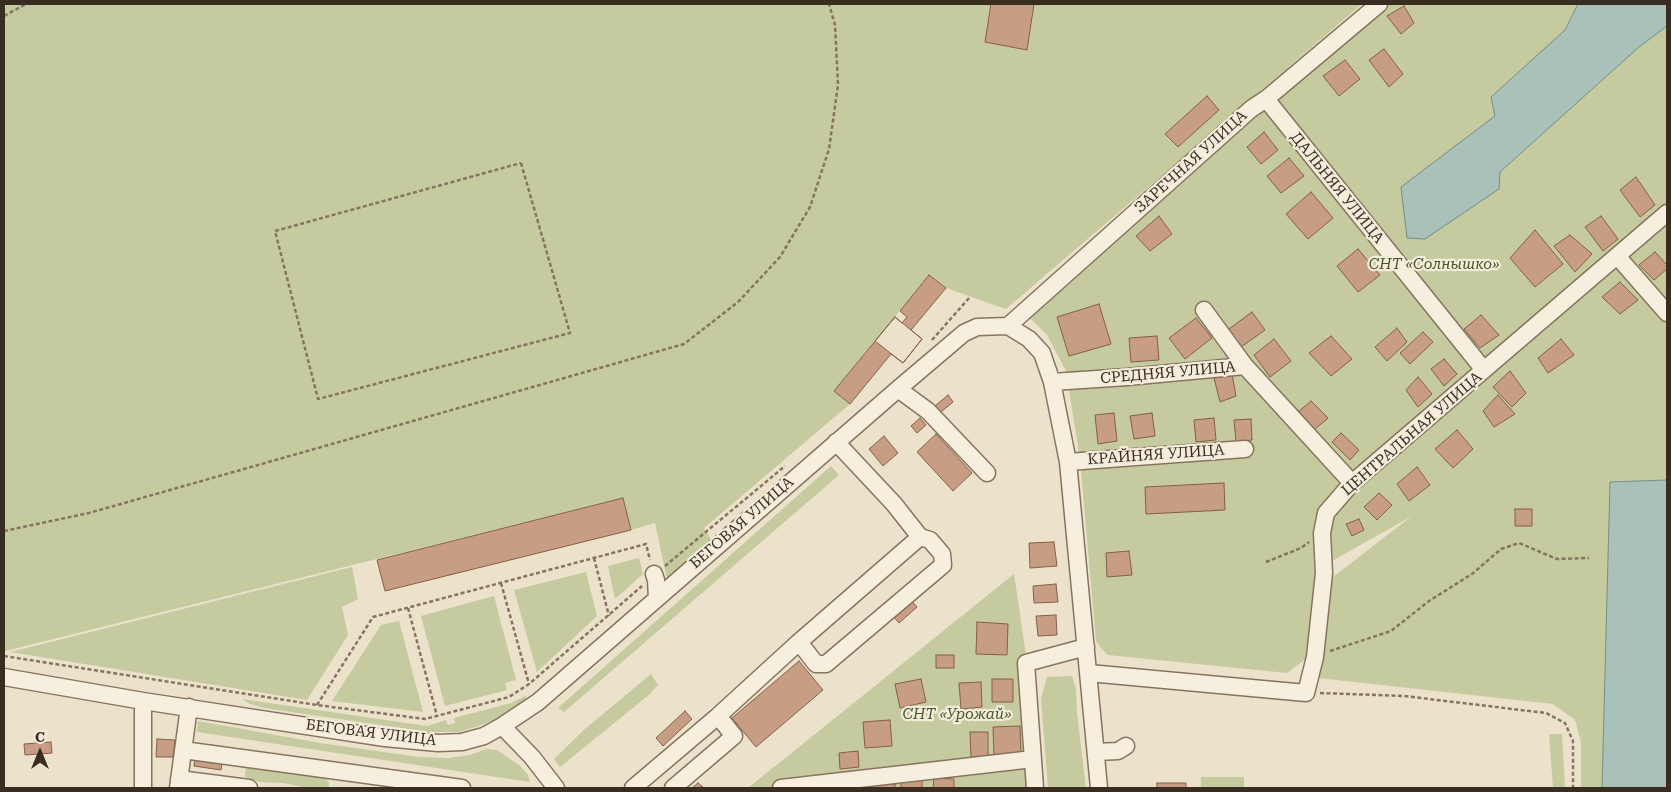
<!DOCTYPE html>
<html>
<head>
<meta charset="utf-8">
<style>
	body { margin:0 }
	#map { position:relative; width:1671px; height:792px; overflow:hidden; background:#ece1ca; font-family:"Roboto Serif",serif }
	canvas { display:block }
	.frame { position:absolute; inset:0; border:5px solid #392d22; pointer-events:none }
	.north { position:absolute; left:15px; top:727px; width:50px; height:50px; -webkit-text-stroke:4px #f4ecda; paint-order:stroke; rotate:0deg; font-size:14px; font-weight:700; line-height:20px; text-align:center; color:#392d22 }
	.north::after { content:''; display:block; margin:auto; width:18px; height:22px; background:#392d22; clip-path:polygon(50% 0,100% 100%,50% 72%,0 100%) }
</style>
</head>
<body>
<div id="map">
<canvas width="1671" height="792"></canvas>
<div class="frame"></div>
<div class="north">С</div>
</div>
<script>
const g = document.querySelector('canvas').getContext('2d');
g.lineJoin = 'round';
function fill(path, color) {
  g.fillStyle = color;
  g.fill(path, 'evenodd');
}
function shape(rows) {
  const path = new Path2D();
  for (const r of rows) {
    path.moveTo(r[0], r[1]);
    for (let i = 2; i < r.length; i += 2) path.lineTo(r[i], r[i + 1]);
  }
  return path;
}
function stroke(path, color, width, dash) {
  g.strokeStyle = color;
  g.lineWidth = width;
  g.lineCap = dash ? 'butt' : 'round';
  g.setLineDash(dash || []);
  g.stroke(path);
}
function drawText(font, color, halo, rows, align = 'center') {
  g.font = font + ' "Roboto Serif",serif';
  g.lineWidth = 4.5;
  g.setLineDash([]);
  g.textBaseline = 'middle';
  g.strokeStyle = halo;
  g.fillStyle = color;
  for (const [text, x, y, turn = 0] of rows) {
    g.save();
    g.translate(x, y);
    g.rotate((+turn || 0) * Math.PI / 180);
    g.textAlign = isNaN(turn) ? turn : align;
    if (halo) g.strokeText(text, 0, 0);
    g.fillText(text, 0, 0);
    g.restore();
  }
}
fill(shape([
	[4,4,1362,4,1006,309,946,288,929,275,834,391,850,404,704,528,712,541,667,579,655,523,631,530,623,498,5,651,4,651],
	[1381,4,1667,4,1667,480,1610,482,1602,788,1581,788,1581,742,1575,720,1553,704,1318,678,1333,577,1412,516,1316,570,1307,658,1287,673,1108,655,1101,648,1096,641,1080,459,1066,371,1047,335,1025,313],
	[831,466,839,475,564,712,558,708],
	[639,558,643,574,615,599,608,566],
	[352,567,358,599,342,607,348,635,307,700,10,652],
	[586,572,597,616,537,672,514,590],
	[1014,574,1027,662,1035,788,748,788],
	[494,596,516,680,505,683,507,690,445,706,421,616],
	[399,621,423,712,332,701,381,625],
	[651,674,658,685,650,694,560,767,554,759,585,729],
	[1072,676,1076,689,1077,713,1086,788,1048,788,1041,699,1047,677],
	[525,696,528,701,509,714,494,721,459,732,428,732,264,708,248,703,242,699,427,726,446,720,448,725,455,723,454,718,511,703],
	[198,721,320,743,419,757,449,758,470,755,486,749,497,750,519,765,528,775,530,782,197,732],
	[1549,734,1562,734,1565,788,1553,788],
	[246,767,316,774,326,778,329,783,329,788,308,788,283,783,260,782,245,777],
	[1201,777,1244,777,1244,788,1201,788]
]), '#c5ca9f');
const water = shape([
	[1578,4,1667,4,1667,26,1639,47,1500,172,1499,189,1425,239,1407,238,1401,187,1495,116,1491,97,1565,30,1578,4],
	[1667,480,1667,788,1602,788,1610,482,1667,480]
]);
fill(water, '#aac1ba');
stroke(water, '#718f87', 1);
const building = shape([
	[991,4,1034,4,1027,50,985,42,991,4],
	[1404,6,1414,23,1401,34,1387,16,1404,6],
	[1384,49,1403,74,1389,87,1369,60,1384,49],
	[1345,60,1360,79,1339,96,1323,76,1345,60],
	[1207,96,1219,110,1178,147,1165,134,1207,96],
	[1264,132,1278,150,1261,164,1247,147,1264,132],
	[1289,158,1304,176,1281,193,1267,176,1289,158],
	[1636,177,1655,205,1640,217,1620,190,1636,177],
	[1311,192,1333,218,1308,239,1286,214,1311,192],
	[1159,216,1172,234,1150,251,1136,236,1159,216],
	[1601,216,1618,239,1603,251,1585,227,1601,216],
	[1535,230,1563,264,1535,287,1510,258,1535,230],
	[1570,235,1592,254,1575,272,1554,246,1570,235],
	[1358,249,1380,275,1358,292,1337,266,1358,249],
	[1655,252,1667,265,1667,269,1654,280,1639,265,1655,252],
	[929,275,946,288,911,330,922,339,903,363,891,354,850,404,834,391,895,317,902,323,907,317,900,311,929,275],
	[1620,282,1638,300,1620,314,1602,297,1620,282],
	[1099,304,1111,344,1069,356,1057,317,1099,304],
	[1252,312,1265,330,1241,347,1229,329,1252,312],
	[1481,315,1499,335,1480,348,1464,329,1481,315],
	[895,317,922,339,903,363,875,341,895,317],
	[1196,318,1212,338,1185,359,1169,338,1196,318],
	[1397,328,1407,342,1387,361,1375,347,1397,328],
	[1423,332,1433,342,1410,364,1400,353,1423,332],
	[1157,336,1159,360,1131,362,1129,338,1157,336],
	[1331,336,1352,359,1331,376,1309,353,1331,336],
	[1274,339,1291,361,1270,377,1254,355,1274,339],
	[1561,339,1574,355,1548,373,1538,358,1561,339],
	[1444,359,1457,374,1444,386,1431,369,1444,359],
	[1510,371,1526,393,1512,407,1493,387,1510,371],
	[1232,374,1236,396,1220,402,1214,378,1232,374],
	[1418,377,1432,394,1418,407,1406,390,1418,377],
	[948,395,953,402,941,412,935,406,948,395],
	[1498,395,1515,414,1494,427,1483,411,1498,395],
	[1311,401,1328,418,1314,430,1298,412,1311,401],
	[1114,413,1117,441,1098,444,1095,415,1114,413],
	[1152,413,1155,436,1134,439,1130,416,1152,413],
	[920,418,926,425,917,433,911,426,920,418],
	[1214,418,1216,440,1196,442,1194,420,1214,418],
	[1251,419,1252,440,1236,442,1234,420,1251,419],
	[1457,430,1473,449,1453,468,1435,449,1457,430],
	[1341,433,1359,450,1350,460,1332,442,1341,433],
	[936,434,972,473,953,491,917,452,936,434],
	[884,436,898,453,883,466,869,449,884,436],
	[1417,467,1430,485,1409,501,1397,484,1417,467],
	[1224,483,1225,510,1146,514,1145,487,1224,483],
	[1379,493,1392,505,1377,520,1364,507,1379,493],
	[623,498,631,530,385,591,377,560,623,498],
	[1515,509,1532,509,1532,526,1515,526,1515,509],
	[1359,519,1364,530,1352,536,1346,524,1359,519],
	[1054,542,1057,566,1030,568,1029,543,1054,542],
	[1129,551,1132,575,1107,577,1106,553,1129,551],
	[1056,584,1058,602,1034,603,1033,586,1056,584],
	[910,599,917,607,899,623,892,615,910,599],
	[1056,615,1057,635,1038,636,1036,616,1056,615],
	[977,622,1008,624,1007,655,976,654,977,622],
	[936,655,954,655,954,668,936,668,936,655],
	[799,661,823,690,756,747,732,718,799,661],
	[921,679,926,702,900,708,895,684,921,679],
	[992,679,1013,679,1013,702,992,702,992,679],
	[981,682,982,707,961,709,959,683,981,682],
	[685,711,692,719,663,746,656,738,685,711],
	[890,720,892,746,865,748,863,722,890,720],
	[1020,726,1021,757,994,757,993,727,1020,726],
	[970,732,988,732,988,757,971,757,970,732],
	[157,739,175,740,173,757,156,757,157,739],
	[51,742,52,753,25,755,24,744,51,742],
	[858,751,859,767,840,769,839,753,858,751],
	[195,758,222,762,221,770,194,766,195,758],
	[934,778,954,779,954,788,933,788,934,778],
	[922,779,922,788,901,788,901,780,922,779],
	[698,783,703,787,692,788,698,783],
	[1157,783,1186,783,1186,788,1157,788,1157,783],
	[895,784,895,788,871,788,871,785,895,784]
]);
fill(building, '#c79e83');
stroke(building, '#855f47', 1);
const minor = shape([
	[1266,99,1484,370],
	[1617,256,1667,313],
	[1204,310,1245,366],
	[1008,326,1251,109,1266,99,1379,4],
	[1052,382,1127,377,1245,366,1352,483],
	[898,389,928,411,987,473],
	[1068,462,1245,449],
	[654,574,656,580,657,598],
	[799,642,816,664,826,664,943,565,942,554,930,540,920,537],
	[1089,673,1306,693,1315,657,1324,573,1322,533,1326,513,1352,483,1667,213],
	[4,677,143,701,385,738,438,743,462,742,484,736,502,726,538,702,898,389,964,333,977,327,1008,326,1029,339,1042,353,1052,382,1068,462,1099,788],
	[143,701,143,788],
	[502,726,532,757,556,788],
	[183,750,462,788],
	[1096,752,1118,751,1126,746],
	[179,779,249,788],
	[178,788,189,707],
	[633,788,718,716,799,642,920,537,894,504,836,442],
	[673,788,734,736,718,716],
	[781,788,1033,759],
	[1035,788,1026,663,1086,647]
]);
stroke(minor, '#877460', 19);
stroke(shape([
	[4,16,26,4],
	[521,163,570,333,318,399,275,231,521,163],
	[932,340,970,297],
	[4,531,89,513,684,344,738,302,780,257,810,207,829,149,838,85,835,25,829,4],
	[594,558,609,616],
	[1266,562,1301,548,1309,542],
	[665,566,785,466],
	[501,583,529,684],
	[408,608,437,716],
	[1330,651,1391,631,1429,601,1472,574,1501,549,1519,543,1557,559,1589,558],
	[4,656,317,705,425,719,509,697,529,684,642,586],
	[1320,693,1404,696,1546,713,1565,723,1573,741,1573,788],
	[317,705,373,617,646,544,650,560]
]), '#877460', 2.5, [4, 2.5]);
stroke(minor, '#f7efdd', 16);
drawText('15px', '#392d22', '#f4ecda', [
	["ЗАРЕЧНАЯ УЛИЦА",1191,162,-42],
	["ДАЛЬНЯЯ УЛИЦА",1337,188,51],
	["СРЕДНЯЯ УЛИЦА",1168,373,-5],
	["ЦЕНТРАЛЬНАЯ УЛИЦА",1412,434,-41],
	["КРАЙНЯЯ УЛИЦА",1156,455,-4],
	["БЕГОВАЯ УЛИЦА",742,523,-41],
	["БЕГОВАЯ УЛИЦА",371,733,7]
]);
drawText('italic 15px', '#4a542a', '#f4ecda', [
	["СНТ «Солнышко»",1434,265],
	["СНТ «Урожай»",957,715]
]);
</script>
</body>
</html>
